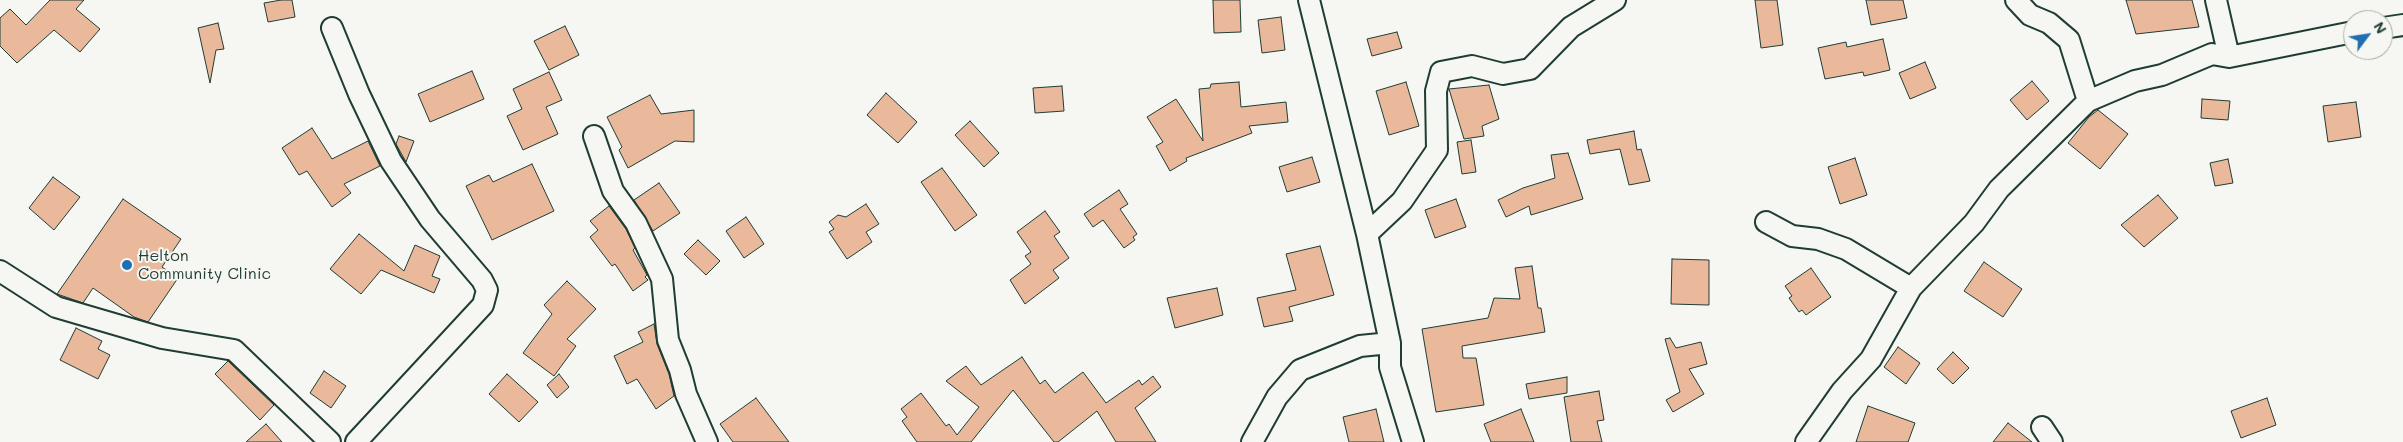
<!DOCTYPE html>
<html>
<head>
<meta charset="utf-8">
<style>
	body { margin:0 }
	#map { position:relative; width:2403px; height:442px; overflow:hidden; background:#f6f6f2; font-family:Mali,sans-serif }
	canvas { display:block }
	.north { position:absolute; left:2343px; top:10px; width:50px; height:50px; box-sizing:border-box; background:#f6f6f2; border:1px solid #a0aca6; border-radius:50%; rotate:59deg; font-size:14px; font-weight:700; line-height:20px; text-align:center; color:#1f3d34 }
	.north::after { content:''; display:block; margin:auto; width:18px; height:22px; background:#1f6fb2; clip-path:polygon(50% 0,100% 100%,50% 72%,0 100%) }
</style>
</head>
<body>
<div id="map">
<canvas width="2403" height="442"></canvas>
<div class="north">N</div>
</div>
<script>
const g = document.querySelector('canvas').getContext('2d');
g.lineJoin = 'round';
function fill(path, color) {
  g.fillStyle = color;
  g.fill(path, 'evenodd');
}
function shape(rows) {
  const path = new Path2D();
  for (const r of rows) {
    path.moveTo(r[0], r[1]);
    for (let i = 2; i < r.length; i += 2) path.lineTo(r[i], r[i + 1]);
  }
  return path;
}
function stroke(path, color, width, dash) {
  g.strokeStyle = color;
  g.lineWidth = width;
  g.lineCap = dash ? 'butt' : 'round';
  g.setLineDash(dash || []);
  g.stroke(path);
}
function drawText(font, color, halo, rows, align = 'center') {
  g.font = font + ' Mali,sans-serif';
  g.lineWidth = 4;
  g.setLineDash([]);
  g.textBaseline = 'middle';
  g.strokeStyle = halo;
  g.fillStyle = color;
  for (const [text, x, y, turn = 0] of rows) {
    g.save();
    g.translate(x, y);
    g.rotate((+turn || 0) * Math.PI / 180);
    g.textAlign = isNaN(turn) ? turn : align;
    if (halo) g.strokeText(text, 0, 0);
    g.fillText(text, 0, 0);
    g.restore();
  }
}
const building = shape([
	[50,0,84,0,76,9,100,29,80,52,54,30,17,63,0,46,0,18,10,9,26,25,50,0],
	[281,0,292,0,295,17,268,22,264,3,281,0],
	[1213,0,1240,0,1241,32,1214,33,1213,0],
	[1755,0,1777,0,1783,45,1761,48,1755,0],
	[1866,0,1903,0,1907,18,1871,25,1866,0],
	[2126,0,2192,0,2199,27,2136,34,2126,0],
	[1281,17,1285,50,1262,53,1258,20,1281,17],
	[218,23,224,49,216,50,210,83,198,28,218,23],
	[565,26,579,55,549,70,534,41,565,26],
	[1397,32,1402,48,1372,56,1367,39,1397,32],
	[1883,39,1890,70,1864,76,1863,72,1825,79,1818,48,1846,42,1847,47,1883,39],
	[1925,62,1936,88,1910,99,1899,73,1925,62],
	[472,71,484,99,430,122,418,94,472,71],
	[549,72,562,100,546,107,558,134,523,150,507,116,522,109,513,89,549,72],
	[2032,81,2049,101,2027,120,2010,100,2032,81],
	[1239,82,1241,107,1286,102,1288,122,1249,126,1252,133,1186,158,1187,161,1170,171,1156,146,1163,142,1147,117,1176,99,1203,141,1199,89,1210,88,1211,84,1239,82],
	[1406,82,1419,126,1389,135,1376,91,1406,82],
	[1489,85,1499,119,1482,126,1484,136,1464,139,1449,89,1489,85],
	[1062,86,1064,111,1035,113,1033,88,1062,86],
	[886,93,917,122,898,143,867,115,886,93],
	[650,95,661,114,694,110,694,142,675,141,628,168,619,150,622,147,607,117,650,95],
	[2202,99,2230,101,2228,120,2201,118,2202,99],
	[2356,102,2361,137,2328,142,2323,106,2356,102],
	[2098,110,2128,134,2100,169,2068,143,2089,117,2098,110],
	[970,121,999,153,984,167,955,135,970,121],
	[312,128,332,159,368,141,380,166,344,184,351,193,332,207,307,171,299,175,282,148,312,128],
	[1634,131,1637,150,1641,149,1650,181,1629,185,1620,149,1590,154,1587,140,1634,131],
	[399,136,414,141,406,162,396,144,399,136],
	[1471,140,1476,172,1462,174,1457,142,1471,140],
	[1568,153,1583,199,1531,215,1529,206,1506,217,1498,200,1523,188,1555,178,1551,155,1568,153],
	[1312,157,1320,182,1287,192,1279,167,1312,157],
	[1855,158,1867,195,1840,204,1828,167,1855,158],
	[2228,159,2233,183,2215,186,2210,163,2228,159],
	[532,164,554,211,492,240,466,186,489,175,493,182,532,164],
	[942,168,977,215,955,231,921,182,942,168],
	[53,177,80,197,54,230,29,208,53,177],
	[659,183,680,213,653,231,634,200,659,183],
	[1119,190,1128,204,1120,209,1137,234,1133,237,1135,240,1124,248,1103,220,1093,227,1084,214,1119,190],
	[2158,195,2178,218,2144,247,2121,225,2158,195],
	[123,199,181,239,162,267,178,278,148,322,134,317,93,288,83,303,57,294,123,199],
	[1456,199,1466,227,1435,238,1425,210,1456,199],
	[866,204,879,224,866,232,872,242,847,259,829,232,834,229,829,222,838,215,846,217,866,204],
	[609,206,626,229,635,248,633,250,647,275,645,277,648,280,633,291,615,264,612,266,590,237,598,230,590,221,609,206],
	[1045,211,1060,232,1054,236,1069,258,1053,270,1059,278,1025,304,1010,280,1031,264,1025,256,1031,252,1017,232,1045,211],
	[746,217,764,244,744,258,726,231,746,217],
	[359,234,404,271,415,245,440,256,432,276,440,279,434,293,381,270,361,294,330,269,359,234],
	[698,240,720,261,706,275,684,254,698,240],
	[1320,246,1334,295,1289,307,1293,321,1264,327,1257,298,1296,290,1286,254,1320,246],
	[1672,259,1709,260,1709,305,1671,304,1672,259],
	[1984,262,2022,289,2003,317,1964,291,1984,262],
	[1532,266,1538,308,1541,308,1545,332,1462,346,1463,358,1476,358,1484,405,1436,412,1422,329,1488,318,1494,298,1520,299,1515,268,1532,266],
	[1811,268,1831,297,1806,315,1802,310,1799,312,1789,298,1792,296,1785,286,1811,268],
	[567,281,596,309,567,339,576,346,554,376,523,353,552,314,544,305,567,281],
	[1217,288,1223,315,1175,328,1167,298,1217,288],
	[654,324,657,344,669,374,674,396,656,409,637,379,627,384,614,356,643,342,638,332,654,324],
	[76,328,102,341,98,349,110,355,98,379,60,360,76,328],
	[1670,338,1676,348,1701,342,1707,364,1689,369,1704,394,1673,412,1666,400,1680,392,1665,339,1670,338],
	[1898,347,1920,363,1906,384,1884,367,1898,347],
	[1953,352,1969,368,1953,384,1937,369,1953,352],
	[1022,357,1040,384,1045,380,1055,393,1083,372,1106,403,1139,380,1142,385,1153,376,1161,387,1135,408,1156,442,1116,442,1097,411,1058,442,1054,442,1013,390,971,442,917,442,902,421,907,417,901,409,921,393,946,426,949,424,957,435,979,407,946,381,966,366,981,385,1022,357],
	[228,361,274,405,260,420,215,374,228,361],
	[324,371,346,386,331,408,310,393,324,371],
	[507,374,538,402,519,422,489,394,507,374],
	[559,374,569,387,557,398,547,385,559,374],
	[1567,377,1567,393,1529,399,1526,384,1567,377],
	[1599,391,1604,420,1597,421,1602,442,1571,442,1564,397,1599,391],
	[756,398,789,442,733,442,720,424,756,398],
	[2267,398,2276,425,2241,438,2231,411,2267,398],
	[1868,406,1915,423,1908,442,1856,442,1868,406],
	[1376,409,1384,442,1349,442,1343,417,1376,409],
	[1521,409,1534,442,1491,442,1484,424,1521,409],
	[2008,423,2032,442,1993,442,2008,423],
	[266,424,282,442,246,442,266,424]
]);
fill(building, '#eab99c');
stroke(building, '#1f3d34', 1);
const minor = shape([
	[1309,0,1367,234,1390,343,1390,367,1413,442],
	[2016,0,2030,15,2049,23,2069,40,2088,101],
	[332,28,359,94,391,161,430,219,482,280,487,290,483,305,356,442],
	[2383,28,2403,25],
	[2229,57,2353,32],
	[594,136,613,191,636,223,662,279,668,340,680,370,686,394,707,442],
	[1766,222,1792,236,1818,239,1846,249,1911,288],
	[1367,234,1402,201,1437,150,1436,91,1441,72,1472,66,1503,74,1530,69,1571,27,1615,0],
	[0,271,56,307,162,338,234,350,330,442],
	[2042,427,2052,442],
	[1252,442,1277,397,1300,370,1360,346,1390,343],
	[1806,442,1842,391,1871,359,1911,288,1974,223,1999,189,2088,101,2135,81,2162,75,2212,54,2229,57,2216,0]
]);
stroke(minor, '#1f3d34', 24);
stroke(minor, '#f6f6f2', 20);
for (const [x, y, r, color] of [
	[127,265,6,"#1f6fb2"]
]) {
  const dot = new Path2D();
  dot.arc(x, y, r, 0, 2 * Math.PI);
  g.fillStyle = color;
  g.fill(dot);
  stroke(dot, '#f6f6f2', 2);
}
drawText('16px', '#1f3d34', '#f6f6f2', [
	["Helton",138,256],
	["Community Clinic",138,274]
], 'left');
</script>
</body>
</html>
